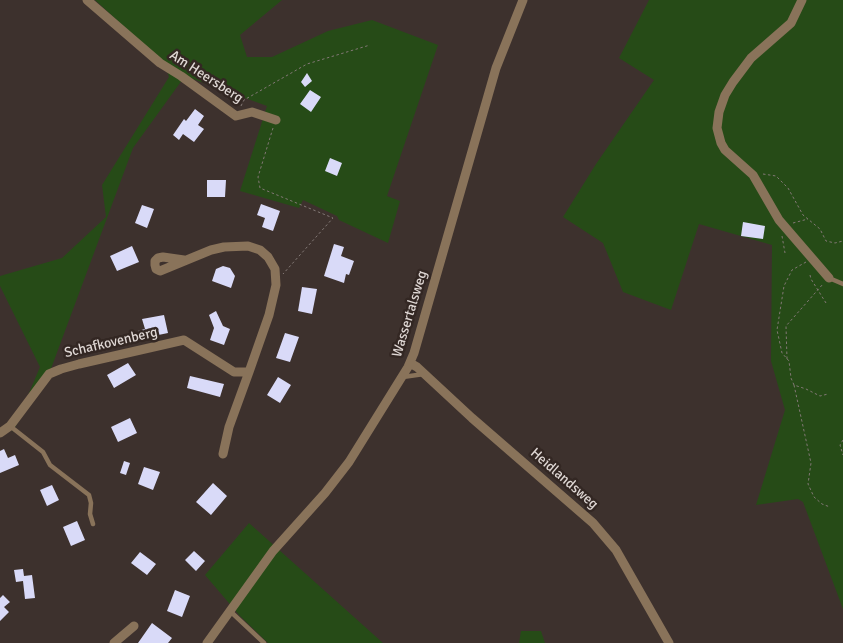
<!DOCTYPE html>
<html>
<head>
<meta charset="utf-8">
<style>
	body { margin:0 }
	canvas { display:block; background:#3d312d }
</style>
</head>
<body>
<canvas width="843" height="643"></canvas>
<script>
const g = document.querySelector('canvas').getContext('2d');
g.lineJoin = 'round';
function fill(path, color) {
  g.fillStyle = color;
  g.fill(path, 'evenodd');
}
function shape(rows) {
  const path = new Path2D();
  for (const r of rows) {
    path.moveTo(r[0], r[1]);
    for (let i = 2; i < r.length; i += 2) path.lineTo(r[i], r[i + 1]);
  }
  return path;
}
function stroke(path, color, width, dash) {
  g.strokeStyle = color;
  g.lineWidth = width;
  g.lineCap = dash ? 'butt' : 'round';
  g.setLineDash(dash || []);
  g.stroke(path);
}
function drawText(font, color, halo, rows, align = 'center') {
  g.font = font + ' Signika,sans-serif';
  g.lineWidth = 5;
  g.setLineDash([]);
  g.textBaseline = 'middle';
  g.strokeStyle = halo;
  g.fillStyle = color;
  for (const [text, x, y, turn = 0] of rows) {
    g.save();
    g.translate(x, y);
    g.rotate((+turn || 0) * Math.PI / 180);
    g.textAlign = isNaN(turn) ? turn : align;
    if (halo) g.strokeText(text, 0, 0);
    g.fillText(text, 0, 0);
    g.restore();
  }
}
fill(shape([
	[95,0,282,0,240,35,247,57,272,57,328,31,372,20,438,45,387,196,400,201,388,243,339,220,337,216,303,200,299,208,240,191,267,106,185,76,133,148,49,374,29,401,12,433,40,367,0,286,0,276,62,258,106,217,102,185,169,77,165,64],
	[649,0,843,0,843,609,803,502,798,499,756,505,785,410,771,361,772,245,699,224,671,310,623,292,603,243,563,217,596,164,654,80,619,58],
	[249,523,383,643,268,643,240,616,205,575],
	[521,631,541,631,545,643,519,643]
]), '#264b17');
fill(shape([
	[307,73,312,81,305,87,301,82],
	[310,90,321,97,311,112,300,104],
	[195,109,204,116,198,125,204,129,194,142,183,134,179,140,173,135,184,119,186,121],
	[330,158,342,163,337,176,325,171],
	[207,180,226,180,225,197,207,197],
	[261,204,280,211,273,231,262,227,265,218,257,215],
	[142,205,154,209,147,228,135,223],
	[743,222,765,226,763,239,741,236],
	[334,244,344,247,341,256,354,261,349,275,346,274,344,283,324,276],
	[132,246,139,262,117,271,110,256],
	[223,266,230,268,235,276,231,288,212,281,216,269],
	[302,287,317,289,312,314,298,311],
	[216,311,223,326,230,329,224,345,210,340,214,328,209,315],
	[164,315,168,333,139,339,138,331,145,329,142,319],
	[285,333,299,337,290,362,276,358],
	[128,363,136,375,114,388,107,375],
	[190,376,224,384,220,397,187,388],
	[278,377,291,385,280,403,267,395],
	[130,418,137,433,118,442,111,427],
	[4,449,8,458,15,455,19,465,0,473,0,451],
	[124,461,130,463,126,475,120,473],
	[144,467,160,472,153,490,138,484],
	[213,483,227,496,211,515,196,502],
	[52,485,59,500,47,506,40,490],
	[77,521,85,540,71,546,63,527],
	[194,551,205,561,196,571,185,560],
	[140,552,156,564,147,575,131,563],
	[23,569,24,576,32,575,35,598,25,599,23,581,16,582,14,570],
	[175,590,190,596,182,617,167,611],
	[3,595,10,602,4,607,9,612,0,621,0,598],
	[152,623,172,638,168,643,138,643]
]), '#d9daf8');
stroke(shape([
	[241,106,244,100,307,64,370,45],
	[273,128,258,177,260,188,333,218,283,274],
	[763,174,776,176,788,188,803,215,820,229,826,241,835,243,843,241],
	[793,223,808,219],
	[782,236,785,253],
	[806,262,792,270,784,286,777,330,782,353,789,361,791,378,794,385,806,389,820,396,828,394],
	[810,275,811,279,826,303],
	[787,359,786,326,823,284],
	[794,385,811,463,808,484,814,497,822,504,830,507],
	[843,440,840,445,843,455]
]), '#827875', 1, [2.5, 2.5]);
stroke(shape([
	[829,278,843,284],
	[403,377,424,374],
	[10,426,43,452,50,465,89,495,91,503,90,514,93,524],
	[230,611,264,643]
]), '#89735a', 4.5);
stroke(shape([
	[87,0,160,63,181,76,236,116,252,112,276,120],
	[802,0,791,23,751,58,733,82,725,95,719,112,717,128,721,143,725,150,753,175,779,220,829,278],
	[410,363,417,367,472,418,593,523,616,550,669,643],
	[0,433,10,426,49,374,61,369,79,364,184,340,234,372,249,372,269,315,276,285,275,269,268,257,260,250,248,246,224,247,211,250,160,271,156,269,155,265,155,261,158,258,163,257,184,260],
	[223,454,229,427,249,372],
	[114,643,134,626],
	[207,643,273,551,325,493,349,462,408,367,414,353,496,68,523,0]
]), '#89735a', 9);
drawText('14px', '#dfd7d4', '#332723', [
	["Am Heersberg",206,77,33],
	["Wassertalsweg",410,314,-73],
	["Schafkovenberg",111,343,-13],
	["Heidlandsweg",564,479,41]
]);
</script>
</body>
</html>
